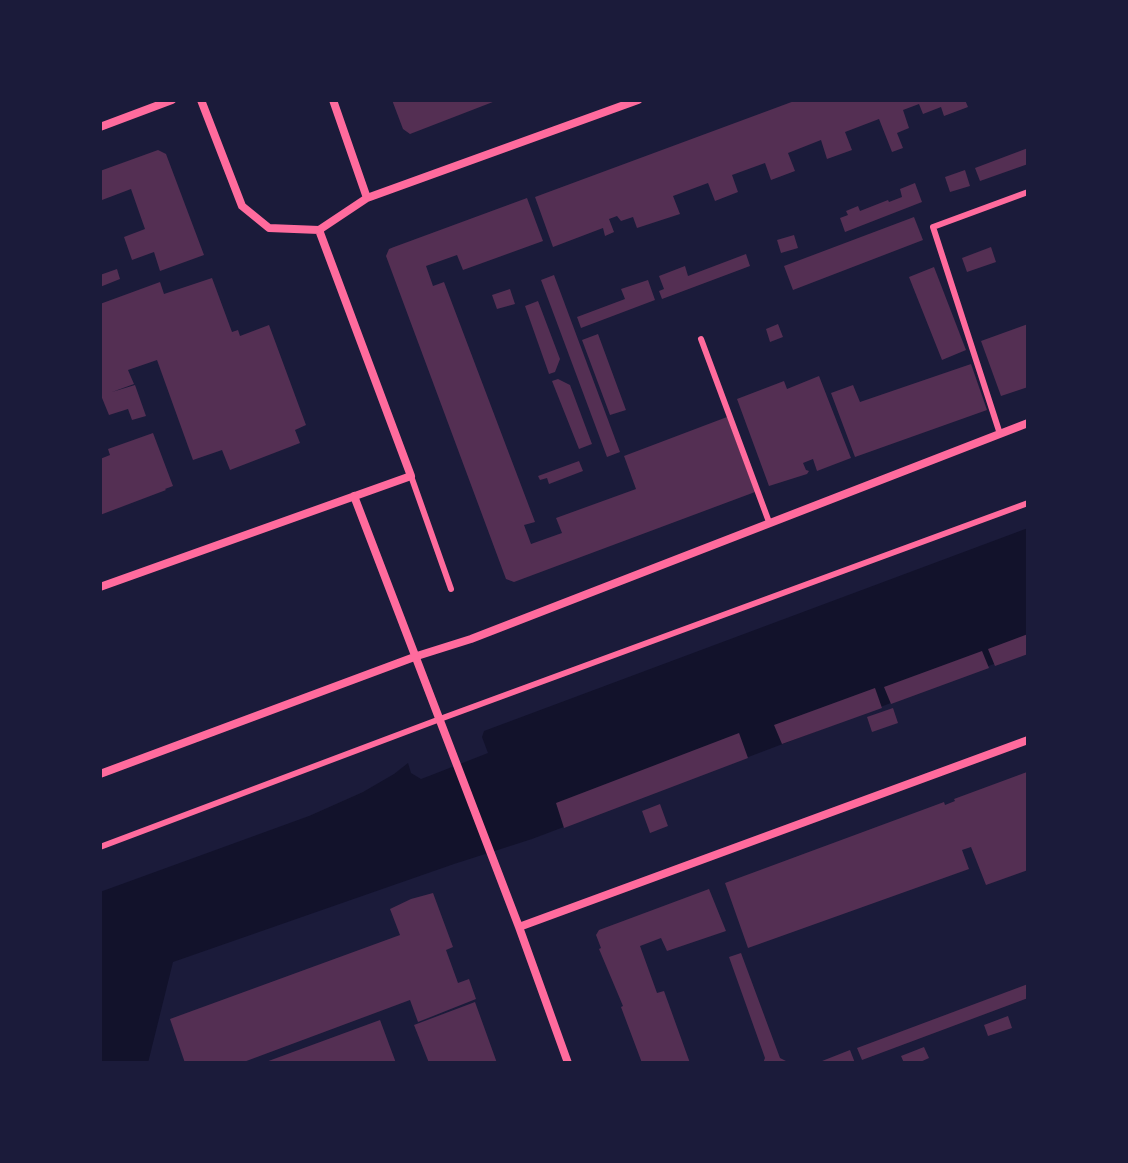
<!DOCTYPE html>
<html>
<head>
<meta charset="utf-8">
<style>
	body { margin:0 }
	#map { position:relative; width:1128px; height:1163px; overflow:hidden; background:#1b1b3a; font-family:Karla,sans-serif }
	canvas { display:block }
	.frame { position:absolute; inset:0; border:102px solid #1b1b3a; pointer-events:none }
</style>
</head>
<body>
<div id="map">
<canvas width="1128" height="1163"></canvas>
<div class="frame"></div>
</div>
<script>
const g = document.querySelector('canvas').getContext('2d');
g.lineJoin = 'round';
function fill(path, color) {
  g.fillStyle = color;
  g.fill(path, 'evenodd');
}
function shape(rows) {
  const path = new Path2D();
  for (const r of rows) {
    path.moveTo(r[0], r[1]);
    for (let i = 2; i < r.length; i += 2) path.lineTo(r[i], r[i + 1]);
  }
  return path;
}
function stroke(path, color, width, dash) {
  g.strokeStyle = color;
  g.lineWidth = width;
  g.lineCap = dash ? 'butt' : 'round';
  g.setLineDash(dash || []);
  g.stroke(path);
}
fill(shape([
	[1028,528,1028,651,532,839,454,864,173,962,148,1063,100,1063,100,892,309,816,363,792,394,774,408,763,411,773,421,779,429,776,488,753,482,737,484,731]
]), '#12122b');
fill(shape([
	[392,100,498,100,410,134,403,129],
	[797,100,965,100,968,107,944,116,941,107,923,114,919,104,903,110,909,128,897,133,903,148,892,152,879,119,845,132,852,150,827,159,821,140,788,153,795,171,771,180,765,163,732,175,738,192,715,201,708,183,673,196,680,214,637,228,633,217,621,221,617,216,609,219,614,232,605,236,603,228,553,247,535,197],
	[1028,148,1028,164,980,181,975,168],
	[158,150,166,154,204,255,160,271,154,252,132,260,124,237,145,229,131,189,102,200,100,195,100,171],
	[965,170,970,186,950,192,945,177],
	[915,183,922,202,845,232,840,218,848,215,846,211,858,206,860,211,888,200,889,202,902,197,900,189],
	[527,198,543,241,463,270,457,255,426,266,433,286,444,282,505,443,535,522,524,525,531,544,562,533,556,518,636,489,624,456,727,417,755,492,514,582,506,579,386,256,389,249,394,247],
	[914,217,923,240,793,290,784,266],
	[794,235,798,248,781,253,777,240],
	[991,247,996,262,967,272,962,258],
	[746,254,750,266,662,299,659,291,664,289,659,276,685,266,688,276],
	[934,267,966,350,942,360,909,277],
	[117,269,120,279,100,287,100,275],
	[554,275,620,452,607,457,541,280],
	[212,278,232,332,238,330,240,336,269,325,306,425,295,430,300,443,230,470,222,450,193,460,157,360,128,370,134,384,112,392,135,385,146,416,132,420,128,409,109,415,100,393,100,304,160,282,164,294],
	[648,280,655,300,581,328,577,317,625,299,621,289],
	[510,289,515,304,497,309,492,295],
	[538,301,560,359,555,372,549,374,525,306],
	[778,324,783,337,770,342,766,329],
	[1028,324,1028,387,1001,396,981,341],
	[598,334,626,410,610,415,582,340],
	[971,364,987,410,855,457,831,393,853,385,860,402],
	[819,376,851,458,817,471,813,459,803,463,806,470,809,471,807,474,769,486,737,399,784,381,787,389],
	[558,379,570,385,592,444,579,449,552,381],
	[153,433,173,486,165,489,166,490,100,515,100,459,110,455,108,449],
	[579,461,583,471,549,484,547,478,540,480,538,476],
	[1028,634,1028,654,995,666,988,649],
	[982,651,989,668,891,704,884,687],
	[875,688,882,708,782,744,774,725],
	[893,708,898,723,872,732,867,717],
	[739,733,748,758,564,828,556,803],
	[1027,772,1028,870,986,885,971,847,962,850,969,869,748,948,725,883,944,802,945,805,955,801,954,799],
	[660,804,668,826,650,833,642,811],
	[709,889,726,931,667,951,661,938,640,946,657,993,664,991,690,1063,642,1063,621,1007,623,1006,599,949,601,948,596,935,599,930],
	[433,893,453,947,446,950,458,983,469,979,476,999,418,1022,410,1000,241,1063,185,1063,170,1019,400,935,390,909,411,899],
	[741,953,780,1058,790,1063,763,1063,765,1058,729,957],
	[1028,984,1028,998,862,1060,857,1048],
	[475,1002,497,1063,429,1063,414,1025],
	[1008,1016,1012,1028,988,1036,984,1025],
	[380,1020,396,1063,263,1063],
	[924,1047,929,1058,918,1063,904,1063,901,1056],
	[850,1050,855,1063,817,1063]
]), '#542f53');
stroke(shape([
	[701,339,769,522],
	[1000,434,933,227,1028,192],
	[411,476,451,589],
	[100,847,440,719,1028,503]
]), '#ff6b9d', 6);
stroke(shape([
	[201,100,242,206,269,228,319,230,367,198,638,100],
	[333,100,367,198],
	[100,127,172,100],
	[354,496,519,927,568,1063],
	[100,587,411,476,319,230],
	[100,774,417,656,471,639,1028,423],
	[519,927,1028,740]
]), '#ff6b9d', 8);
</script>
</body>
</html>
